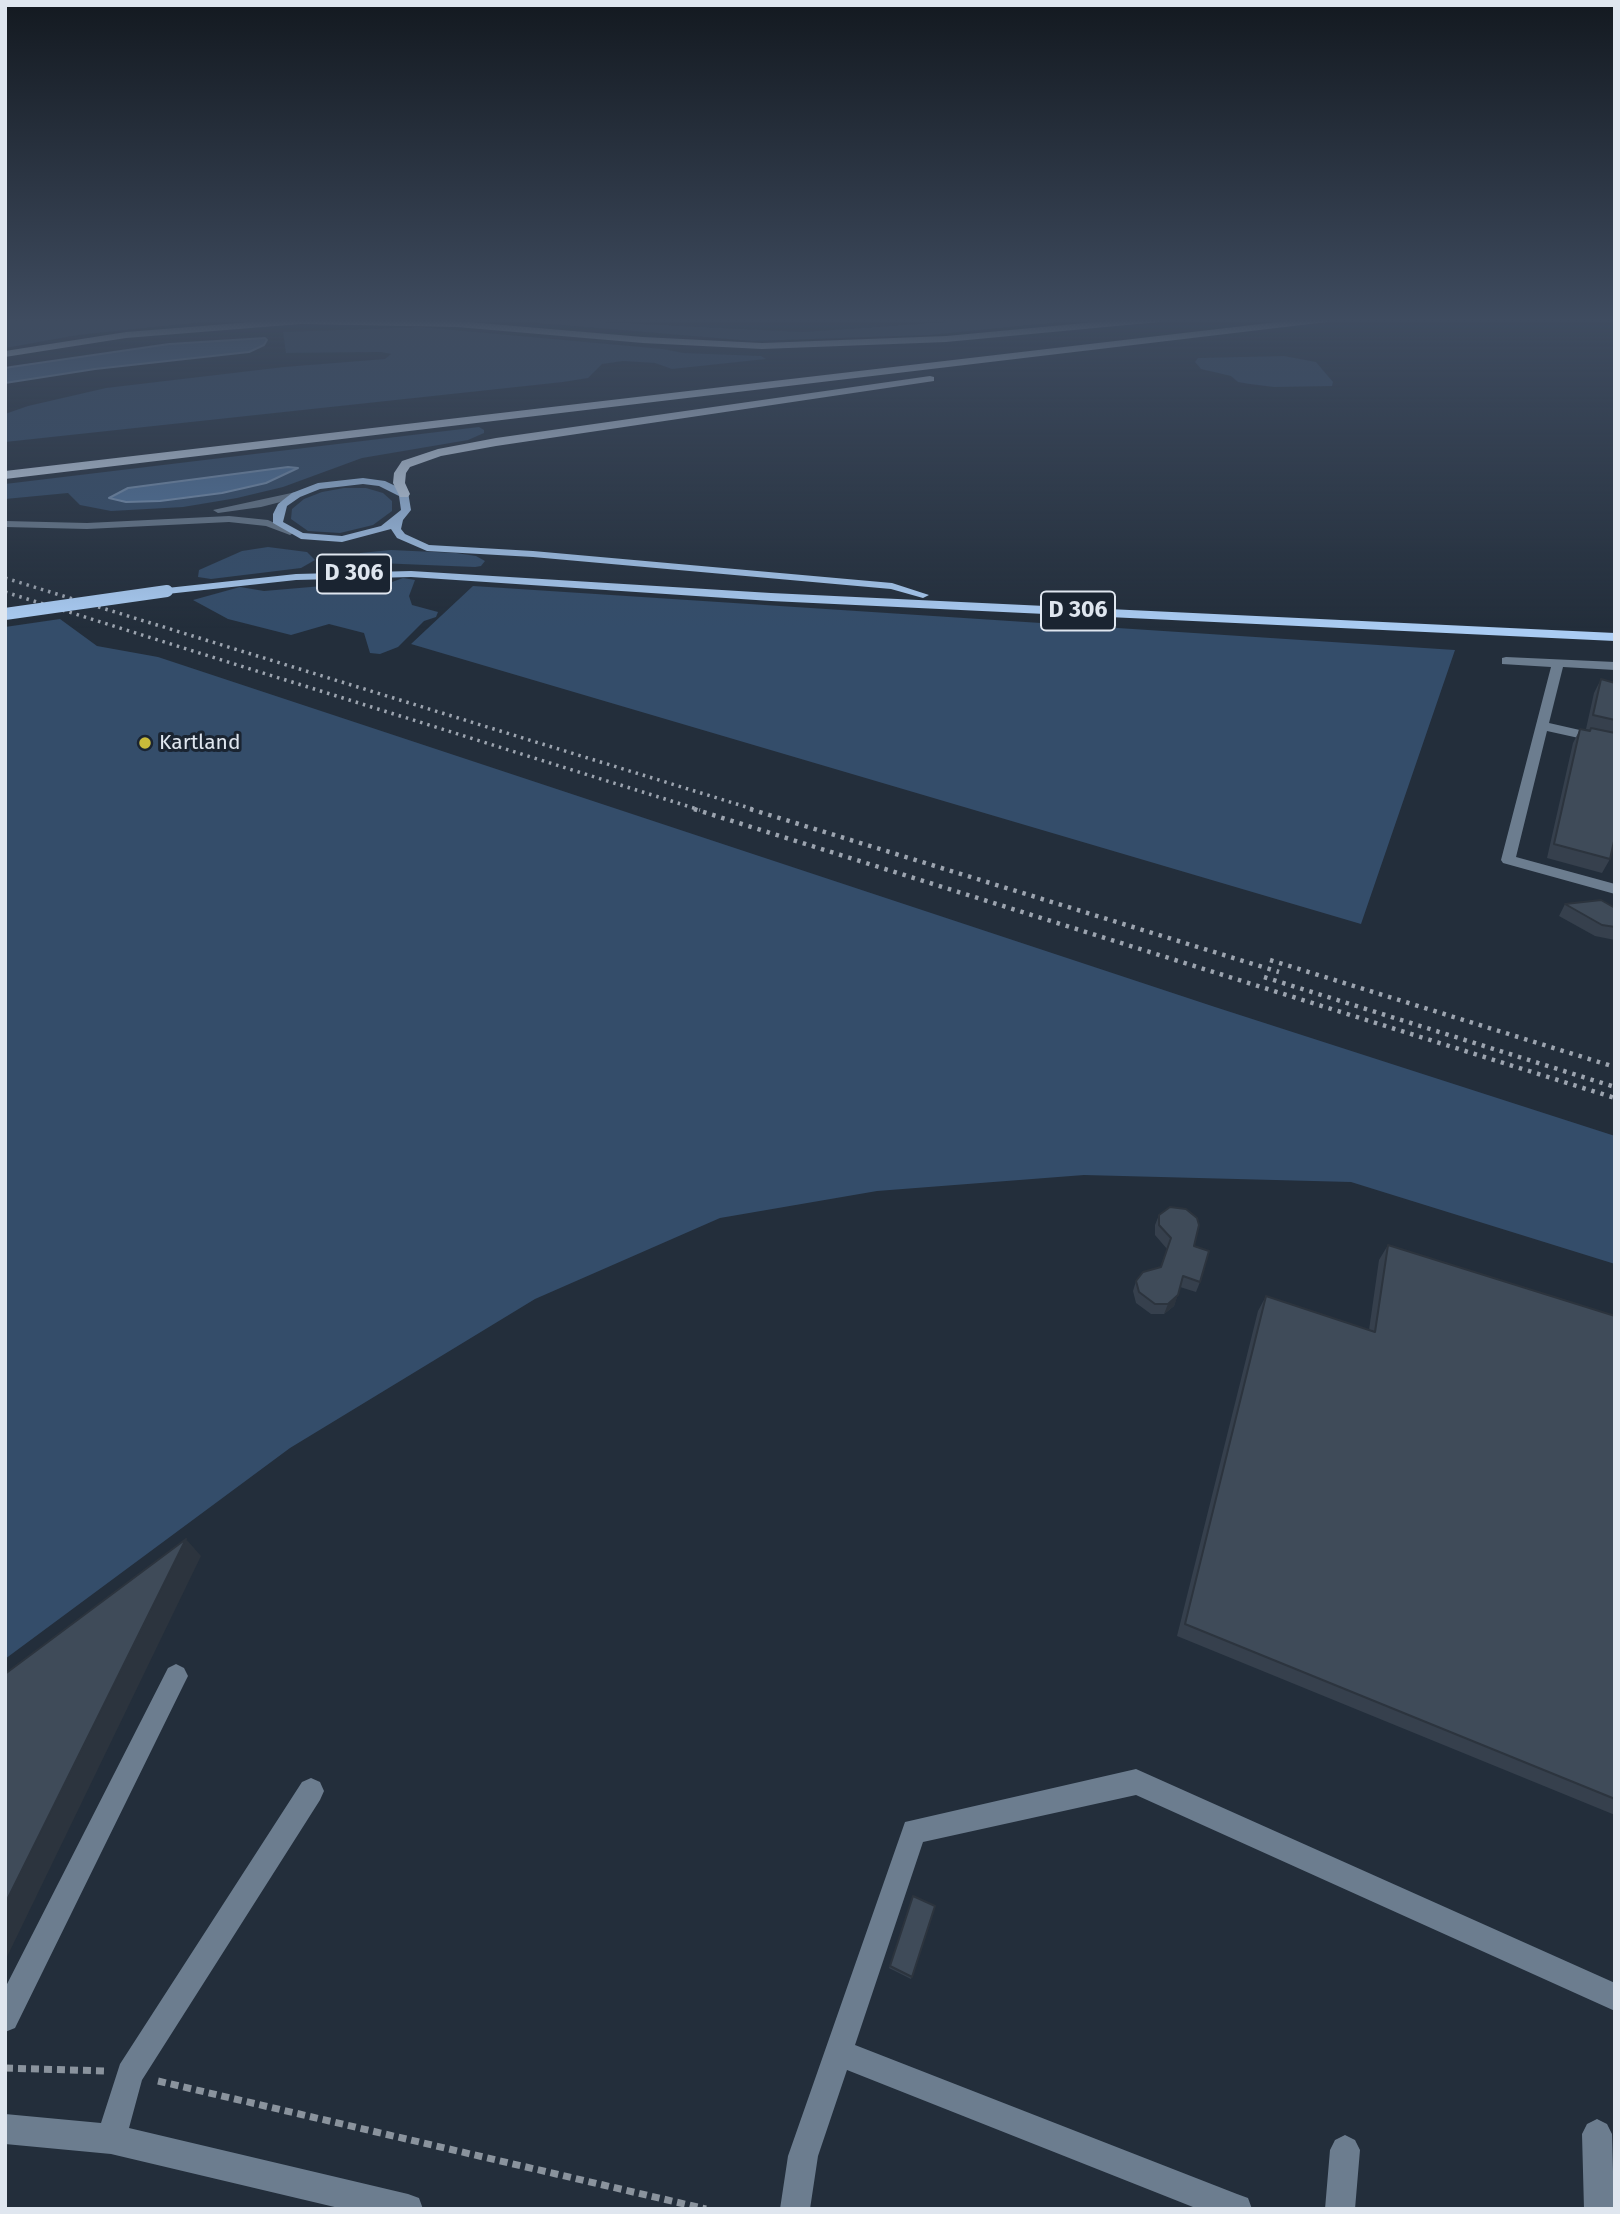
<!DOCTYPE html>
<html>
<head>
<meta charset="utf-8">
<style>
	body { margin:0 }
	#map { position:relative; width:1620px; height:2214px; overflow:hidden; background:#232e3b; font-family:"Fira Sans",sans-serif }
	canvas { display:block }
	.frame { position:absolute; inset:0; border:7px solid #dfe6ef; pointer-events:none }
</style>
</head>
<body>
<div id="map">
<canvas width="1620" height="2214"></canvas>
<div class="frame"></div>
</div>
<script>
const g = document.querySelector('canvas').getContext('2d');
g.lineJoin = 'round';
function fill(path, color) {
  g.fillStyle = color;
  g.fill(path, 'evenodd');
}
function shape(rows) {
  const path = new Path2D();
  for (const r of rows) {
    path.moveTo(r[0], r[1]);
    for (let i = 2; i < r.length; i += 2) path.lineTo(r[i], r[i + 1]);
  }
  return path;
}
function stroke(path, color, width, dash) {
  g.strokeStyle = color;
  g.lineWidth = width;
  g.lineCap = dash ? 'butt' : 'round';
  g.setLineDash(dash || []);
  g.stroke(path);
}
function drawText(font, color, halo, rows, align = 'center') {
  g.font = font + ' "Fira Sans",sans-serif';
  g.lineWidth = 6;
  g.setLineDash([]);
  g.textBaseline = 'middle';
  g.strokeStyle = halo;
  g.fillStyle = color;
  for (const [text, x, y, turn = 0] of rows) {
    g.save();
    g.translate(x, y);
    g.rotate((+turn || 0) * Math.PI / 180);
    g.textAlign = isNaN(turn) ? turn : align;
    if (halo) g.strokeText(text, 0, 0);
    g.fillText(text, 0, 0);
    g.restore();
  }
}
fill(shape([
	[5,319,231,319,78,335,5,348],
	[539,319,803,332,992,319,1089,319,930,335,752,341,538,323],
	[421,327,663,349,683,353,761,356,766,359,672,369,655,363,623,361,602,364,588,378,563,382,5,442,5,414,28,406,106,388,284,367,385,359,391,354,381,352,286,353,283,332],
	[1284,356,1316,362,1333,382,1332,386,1274,387,1250,384,1238,382,1231,376,1201,369,1195,362,1198,358],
	[479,427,484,430,484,433,468,440,362,458,283,487,237,498,183,507,111,511,80,505,68,493,5,499,5,484],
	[288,467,298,467,266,483,197,497,126,502,120,491],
	[344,488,366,488,383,493,392,501,392,511,373,525,340,533,308,531,291,519,292,509,304,499,322,492],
	[268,547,307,552,315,560,301,568,211,579,198,577,199,570,242,551],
	[391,550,456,553,476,556,485,561,481,566,475,567,378,563,360,559,360,553],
	[403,578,415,580,409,596,412,605,438,612,436,617,424,621,398,647,380,654,370,653,364,633,329,624,291,635,228,619,193,600,240,587,264,591,346,584,356,590,370,590],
	[473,586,1455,650,1361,924,411,644],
	[60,619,97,646,158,657,1215,1007,1615,1136,1615,1264,1351,1182,1084,1175,877,1191,720,1218,535,1299,290,1448,5,1659,5,627]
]), '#344d6a');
const water = shape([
	[265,338,267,340,264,345,249,352,95,369,5,383,5,368,11,367,169,344,265,338],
	[288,467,298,468,266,483,222,493,160,501,126,502,109,498,128,488,288,467]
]);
fill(water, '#5478a2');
stroke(water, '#7e99b9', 2);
stroke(shape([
	[5,2068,105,2071],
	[158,2081,706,2209]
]), '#8a939d', 7, [8, 5]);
fill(shape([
	[296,492,300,493,300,497,261,507,218,513,213,510,296,492],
	[229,516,268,520,295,532,290,535,266,526,229,522,87,529,5,527,5,521,87,523,229,516],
	[1506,657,1615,662,1615,670,1563,667,1549,723,1615,738,1615,746,1547,731,1516,857,1615,884,1615,894,1503,863,1501,860,1551,667,1502,664,1502,658,1506,657],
	[176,1664,184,1668,188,1676,184,1684,15,2028,5,2032,5,1988,168,1668,176,1664],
	[1136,1769,1615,1983,1615,2011,1136,1795,923,1842,855,2045,1237,2194,1248,2198,1252,2209,1198,2209,847,2070,818,2156,810,2209,780,2209,788,2156,905,1822,1136,1769],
	[311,1778,320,1782,324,1791,320,1800,142,2080,129,2128,408,2194,419,2198,423,2209,343,2209,111,2154,5,2144,5,2114,101,2123,120,2064,302,1782,311,1778],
	[1597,2119,1607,2124,1612,2134,1614,2209,1584,2209,1582,2134,1587,2124,1597,2119],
	[1345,2135,1355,2140,1360,2150,1355,2209,1325,2209,1330,2150,1335,2140,1345,2135]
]), '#6c7d8f');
fill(shape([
	[363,478,385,481,408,492,411,510,403,520,401,529,405,534,429,545,533,551,892,583,929,595,923,598,891,589,533,557,427,551,397,538,391,529,342,542,301,539,273,523,273,514,278,504,292,493,318,483,363,478],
	[363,484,379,486,399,496,401,510,381,526,342,536,303,533,283,522,287,506,300,497,320,489,363,484],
	[411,571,771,593,1615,633,1615,641,771,601,411,577,296,580,167,594,161,591,167,588,296,574,411,571]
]), '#aaccf3');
fill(shape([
	[290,319,457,321,643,337,762,343,946,336,1128,319,1164,319,1159,322,946,342,762,349,643,343,457,327,301,324,126,338,5,357,5,351,126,332,290,319],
	[1303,319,1332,319,1327,322,5,479,5,471,1303,319],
	[930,376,934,377,934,381,496,446,441,456,410,467,406,473,405,483,410,494,408,497,400,497,393,483,394,473,402,461,438,449,496,438,930,376]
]), '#d9e9fc');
stroke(shape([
	[5,578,756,810],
	[5,592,700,810]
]), '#9ca4af', 3.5, [2.5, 5]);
stroke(shape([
	[694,809,1615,1098],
	[750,809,1279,972],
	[1270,960,1615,1067],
	[1264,977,1615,1087]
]), '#9ca4af', 4.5, [3.5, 6]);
stroke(shape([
	[5,614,167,591]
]), '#aaccf3', 12);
fill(shape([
	[1601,679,1615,683,1615,850,1612,849,1610,859,1602,873,1547,858,1573,743,1580,729,1589,731,1590,730,1586,729,1594,693],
	[1565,904,1615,908,1615,940,1595,936,1559,916],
	[1159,1215,1194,1246,1200,1282,1196,1292,1180,1287,1174,1306,1164,1314,1151,1314,1136,1303,1133,1291,1136,1281,1161,1267,1167,1249,1155,1235,1155,1225],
	[1388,1245,1615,1316,1615,1815,1177,1636,1258,1311,1266,1296,1369,1330,1379,1260],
	[935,1906,911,1979,889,1968,890,1966]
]), '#36404d');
fill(shape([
	[1178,1295,1174,1306,1164,1314,1168,1304],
	[186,1539,201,1556,5,1961,5,1904]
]), '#2c343e');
const building = shape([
	[1601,679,1615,683,1615,720,1593,715,1601,679],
	[1591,728,1615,733,1615,837,1610,859,1554,844,1580,729,1590,731,1591,728],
	[1601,900,1615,908,1615,927,1602,925,1565,904,1601,900],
	[1170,1207,1186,1209,1197,1218,1199,1225,1194,1246,1209,1251,1200,1282,1183,1276,1178,1295,1168,1304,1155,1304,1139,1292,1136,1281,1143,1272,1161,1267,1171,1238,1159,1225,1159,1215,1170,1207],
	[1388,1245,1615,1316,1615,1799,1185,1624,1266,1296,1375,1332,1388,1245],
	[186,1539,5,1904,5,1674,186,1539],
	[913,1896,935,1906,912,1977,890,1966,913,1896]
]);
fill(building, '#3f4b59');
stroke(building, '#2c343e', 2);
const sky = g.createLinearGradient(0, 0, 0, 629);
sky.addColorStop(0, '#131920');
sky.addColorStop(0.51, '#3f4c60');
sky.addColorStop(1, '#3f4c6000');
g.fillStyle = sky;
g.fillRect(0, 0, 1620, 629);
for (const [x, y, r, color] of [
	[145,743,7,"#c9ba3a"]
]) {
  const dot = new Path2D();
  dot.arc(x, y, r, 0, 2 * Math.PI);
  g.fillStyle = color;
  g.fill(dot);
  stroke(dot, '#1a2431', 2.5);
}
drawText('21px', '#dfe6ef', '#1a2431', [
	["Kartland",159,743]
], 'left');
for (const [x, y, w] of [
	[354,574,74],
	[1078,611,74]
]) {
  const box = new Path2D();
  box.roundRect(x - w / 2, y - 19.5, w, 39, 5);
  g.fillStyle = '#1a2431';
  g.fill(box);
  stroke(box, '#dfe6ef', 2);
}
drawText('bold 23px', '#dfe6ef', null, [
	["D 306",354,574],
	["D 306",1078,611]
]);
</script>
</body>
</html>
